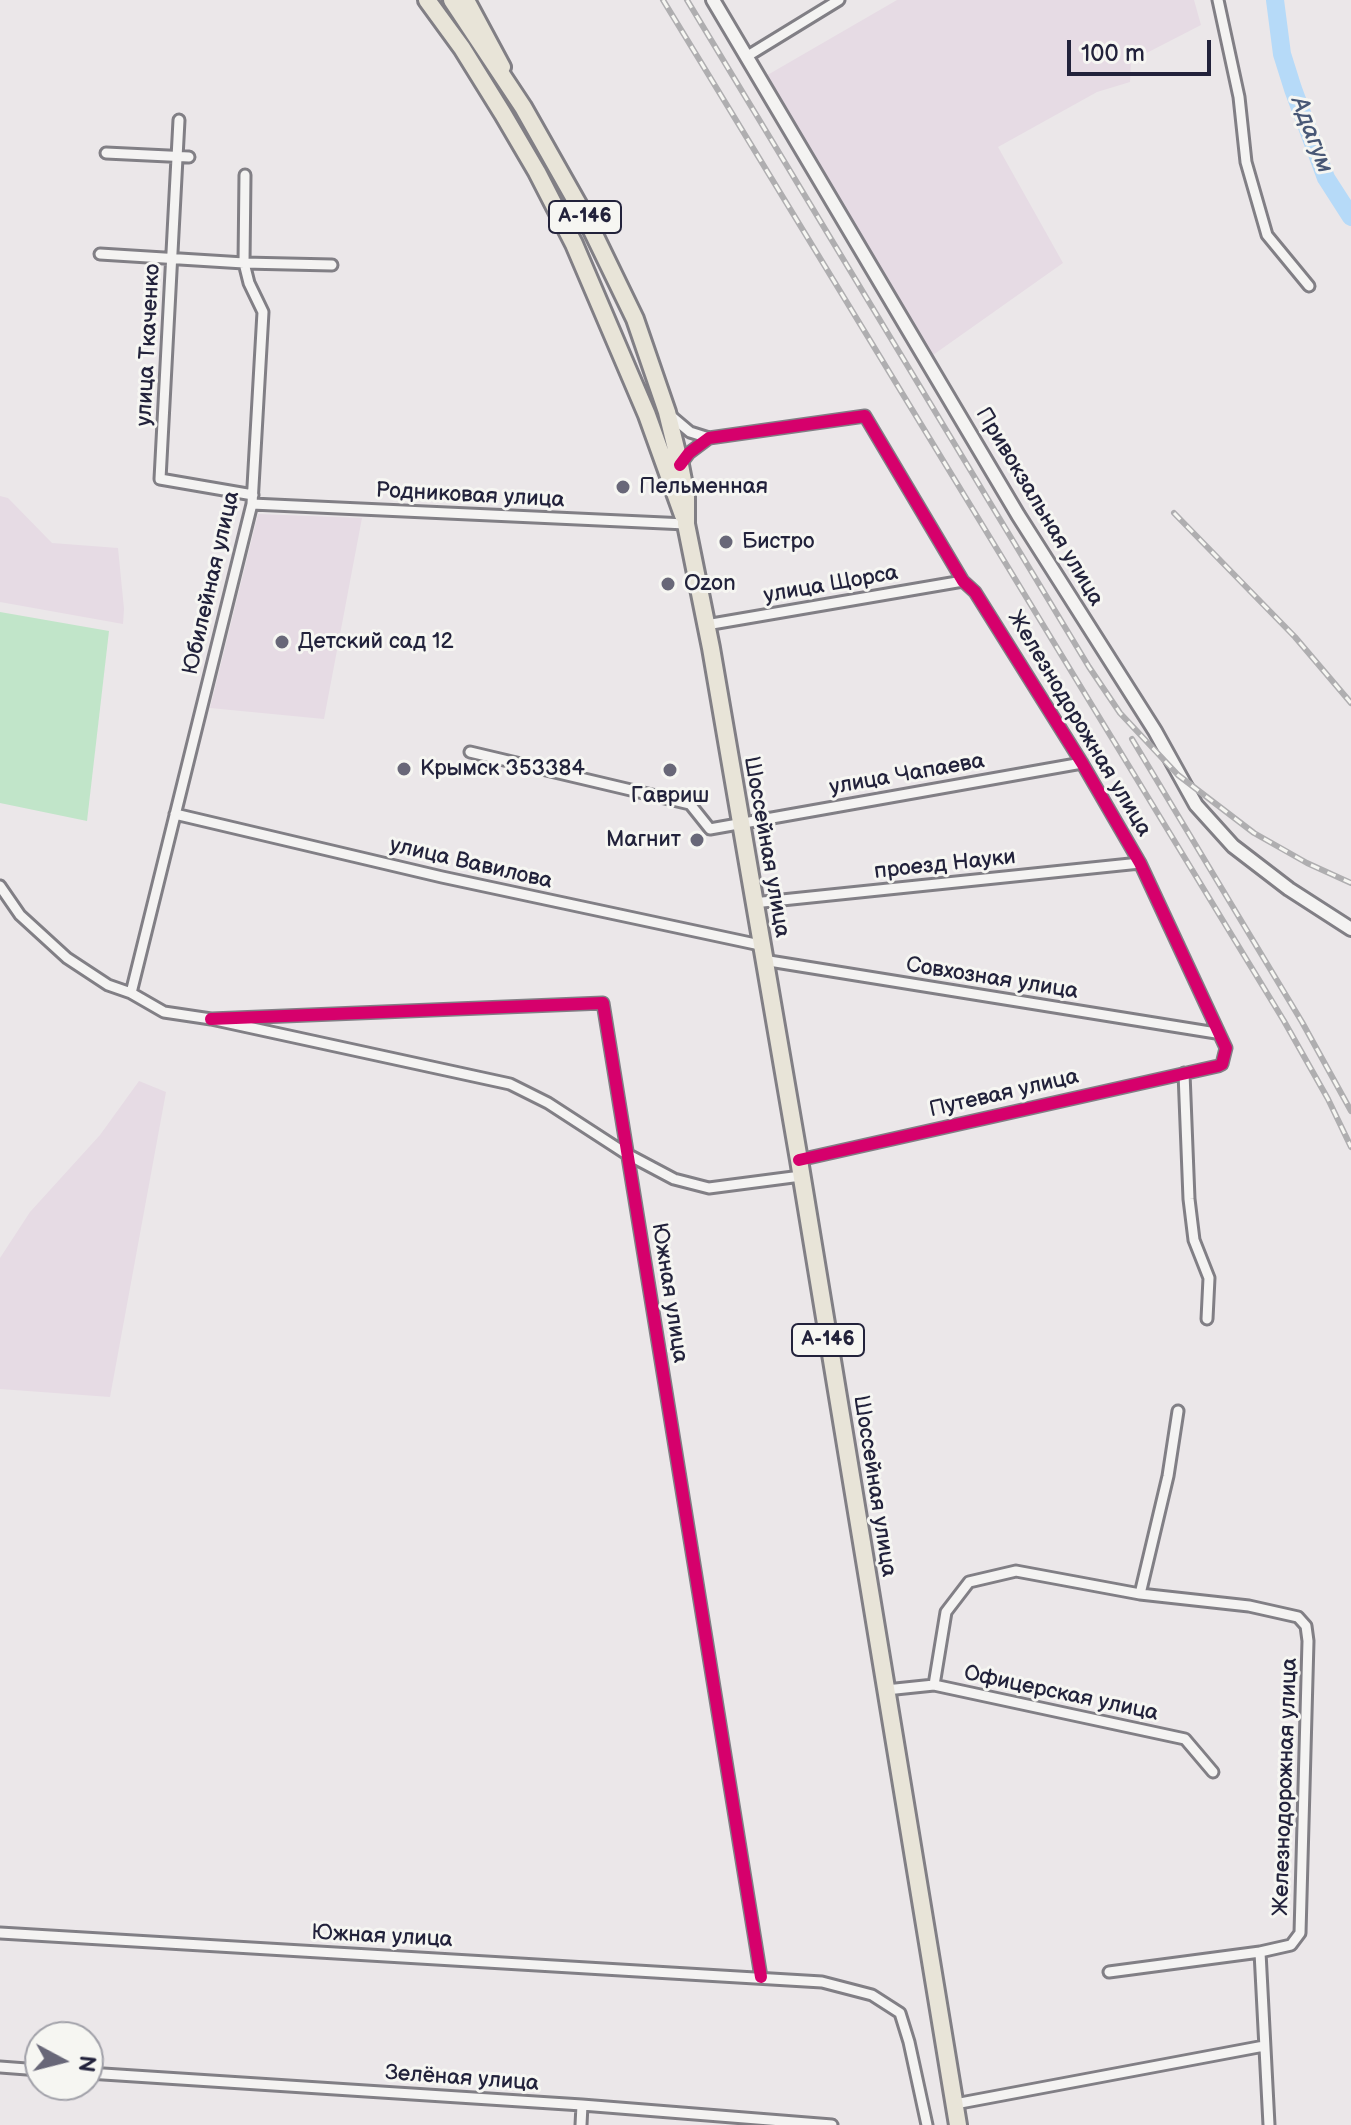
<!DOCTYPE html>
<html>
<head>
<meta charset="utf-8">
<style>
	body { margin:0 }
	#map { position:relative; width:1351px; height:2125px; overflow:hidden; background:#ebe7e9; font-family:"Balsamiq Sans",sans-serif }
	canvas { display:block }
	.north { position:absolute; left:24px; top:2021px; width:80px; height:80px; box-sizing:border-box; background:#f6f6f2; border:2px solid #a1a1a9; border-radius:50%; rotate:97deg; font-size:22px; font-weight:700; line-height:32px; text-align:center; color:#22223b }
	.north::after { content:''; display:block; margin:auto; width:28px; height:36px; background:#686778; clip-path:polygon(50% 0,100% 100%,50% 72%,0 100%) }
	.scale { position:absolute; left:1067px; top:40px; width:144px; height:36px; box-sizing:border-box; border:4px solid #22223b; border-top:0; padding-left:10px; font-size:24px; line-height:28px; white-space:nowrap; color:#22223b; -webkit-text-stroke:6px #f6f6f2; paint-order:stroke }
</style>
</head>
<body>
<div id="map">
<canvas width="1351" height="2125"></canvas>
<div class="north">N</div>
<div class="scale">100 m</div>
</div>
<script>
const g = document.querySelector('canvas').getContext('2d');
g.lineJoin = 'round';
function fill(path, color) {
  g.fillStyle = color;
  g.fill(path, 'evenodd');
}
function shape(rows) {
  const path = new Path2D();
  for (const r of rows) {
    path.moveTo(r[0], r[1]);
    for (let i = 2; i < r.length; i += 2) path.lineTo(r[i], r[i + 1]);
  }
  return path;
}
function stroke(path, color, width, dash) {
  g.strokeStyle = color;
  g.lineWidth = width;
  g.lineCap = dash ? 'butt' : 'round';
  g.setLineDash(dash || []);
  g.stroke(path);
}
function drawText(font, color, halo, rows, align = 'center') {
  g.font = font + ' "Balsamiq Sans",sans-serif';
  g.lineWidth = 6;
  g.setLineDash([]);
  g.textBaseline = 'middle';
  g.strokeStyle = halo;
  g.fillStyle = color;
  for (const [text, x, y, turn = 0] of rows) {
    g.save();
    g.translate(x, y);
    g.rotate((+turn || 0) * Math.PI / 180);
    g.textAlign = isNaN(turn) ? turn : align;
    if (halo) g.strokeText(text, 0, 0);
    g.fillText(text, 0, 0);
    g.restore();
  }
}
fill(shape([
	[897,0,1194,0,1201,25,1131,61,1130,82,1097,92,998,147,1063,263,933,355,764,77],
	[0,496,8,498,52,543,118,548,124,609,123,624,0,602],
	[258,514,362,518,324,719,210,708],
	[139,1081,166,1092,110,1397,0,1389,0,1258,30,1212,100,1135]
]), '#e6dbe4');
fill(shape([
	[0,612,109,631,87,821,0,803]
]), '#c1e5c9');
stroke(shape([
	[1275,0,1282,54,1293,89,1326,178,1351,217]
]), '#b6daf8', 18);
const minor = shape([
	[1218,0,1239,97,1246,162,1267,235,1309,286],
	[746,57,839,0],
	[179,120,160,479,253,495],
	[106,153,189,157],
	[100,254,244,263,332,265],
	[671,416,690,432,709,438],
	[680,465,689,453,709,438,865,416,963,581,975,592,1082,763,1140,863,1226,1048,1222,1064,1218,1066,799,1160],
	[252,504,686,524],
	[706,625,963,581],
	[470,752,690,804,710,829,1082,763],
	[175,814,442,877,760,945],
	[0,886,20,915,67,958,108,985,131,993,164,1012,211,1019,510,1084,548,1103,625,1153,674,1179,709,1188,801,1176],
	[753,903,1140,863],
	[763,960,1216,1033],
	[131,993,252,504,263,312,249,283,244,263,245,175],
	[211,1019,603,1003,761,1977],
	[1184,1073,1189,1199,1194,1240,1209,1278,1207,1319],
	[1140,1594,1249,1606,1298,1617,1306,1626,1308,1641,1300,1933,1291,1945,1260,1952,1269,2125],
	[934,1685,946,1612,969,1582,1016,1571,1140,1594,1168,1476,1178,1411],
	[886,1690,934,1685,1185,1739,1213,1772],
	[0,1933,822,1982,872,1995,900,2013,909,2042,927,2125],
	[1109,1972,1260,1952],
	[0,2067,40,2070],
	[88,2073,582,2105,832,2125],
	[955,2104,1264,2046],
	[581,2125,582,2105]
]);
const secondary = shape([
	[713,0,1018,515,1155,731,1196,805,1233,846,1289,889,1351,929]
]);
const primary = shape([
	[467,0,503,67]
]);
const trunk = shape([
	[427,0,462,48,503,114,537,172,574,244,647,415,683,515],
	[452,0,523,107,588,222,635,319,667,412,680,465,686,496,686,524,711,648,799,1160,958,2125]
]);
stroke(minor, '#817f85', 15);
stroke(secondary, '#817f85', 18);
stroke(primary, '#817f85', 20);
stroke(trunk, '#817f85', 22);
stroke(minor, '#f4f3f2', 9);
stroke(secondary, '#f4f3f2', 12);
stroke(primary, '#e8e4d8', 14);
stroke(trunk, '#e8e4d8', 16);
const rail = shape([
	[663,0,1284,1021,1328,1099,1351,1147],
	[687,0,1089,667,1120,713,1178,775,1254,833,1307,863,1351,883],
	[1174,513,1295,637,1351,703],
	[1132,739,1302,1022,1351,1111]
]);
stroke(rail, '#afaeb0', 6);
stroke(rail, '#f6f6f2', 3, [9]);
stroke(shape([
	[680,465,689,453,709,438,865,416,963,581,975,592,1082,763,1140,863,1226,1048,1222,1064,1218,1066,799,1160],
	[211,1019,603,1003,761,1977]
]), '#d6006c', 12);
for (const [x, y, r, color] of [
	[623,487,8,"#686778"],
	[726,542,8,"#686778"],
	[668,584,8,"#686778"],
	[282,642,8,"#686778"],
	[404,769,8,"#686778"],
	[670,770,8,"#686778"],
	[697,840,8,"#686778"]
]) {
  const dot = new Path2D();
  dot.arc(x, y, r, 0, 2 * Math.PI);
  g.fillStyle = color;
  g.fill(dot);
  stroke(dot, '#f6f6f2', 3);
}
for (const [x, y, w] of [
	[585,217,72],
	[828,1340,72]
]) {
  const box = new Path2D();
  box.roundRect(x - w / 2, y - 16, w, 32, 6);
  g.fillStyle = '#f6f6f2';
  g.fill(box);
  stroke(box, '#22223b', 2);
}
drawText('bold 20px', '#22223b', null, [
	["А-146",585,217],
	["А-146",828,1340]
]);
drawText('22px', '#22223b', '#f6f6f2', [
	["улица Ткаченко",149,345,-87],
	["Родниковая улица",470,496,3],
	["Привокзальная улица",1039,507,59],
	["Юбилейная улица",212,583,-77],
	["улица Щорса",831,585,-10],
	["Железнодорожная улица",1079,724,59],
	["улица Чапаева",907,775,-10],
	["Шоссейная улица",766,847,80],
	["улица Вавилова",471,864,13],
	["проезд Науки",945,865,-6],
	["Совхозная улица",992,979,9],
	["Путевая улица",1004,1094,-13],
	["Южная улица",669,1293,81],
	["Шоссейная улица",874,1486,81],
	["Офицерская улица",1061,1694,12],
	["Железнодорожная улица",1286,1787,-88],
	["Южная улица",382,1937,3],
	["Зелёная улица",462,2079,4]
]);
drawText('22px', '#22223b', '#f6f6f2', [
	["Пельменная",639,487],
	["Бистро",742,542],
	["Ozon",684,584],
	["Детский сад 12",298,642],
	["Крымск 353384",420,769],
	["Гавриш",670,796,"center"],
	["Магнит",681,840,"right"]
], 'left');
drawText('italic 24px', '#485876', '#f6f6f2', [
	["Адагум",1311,135,69]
]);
</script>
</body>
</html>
